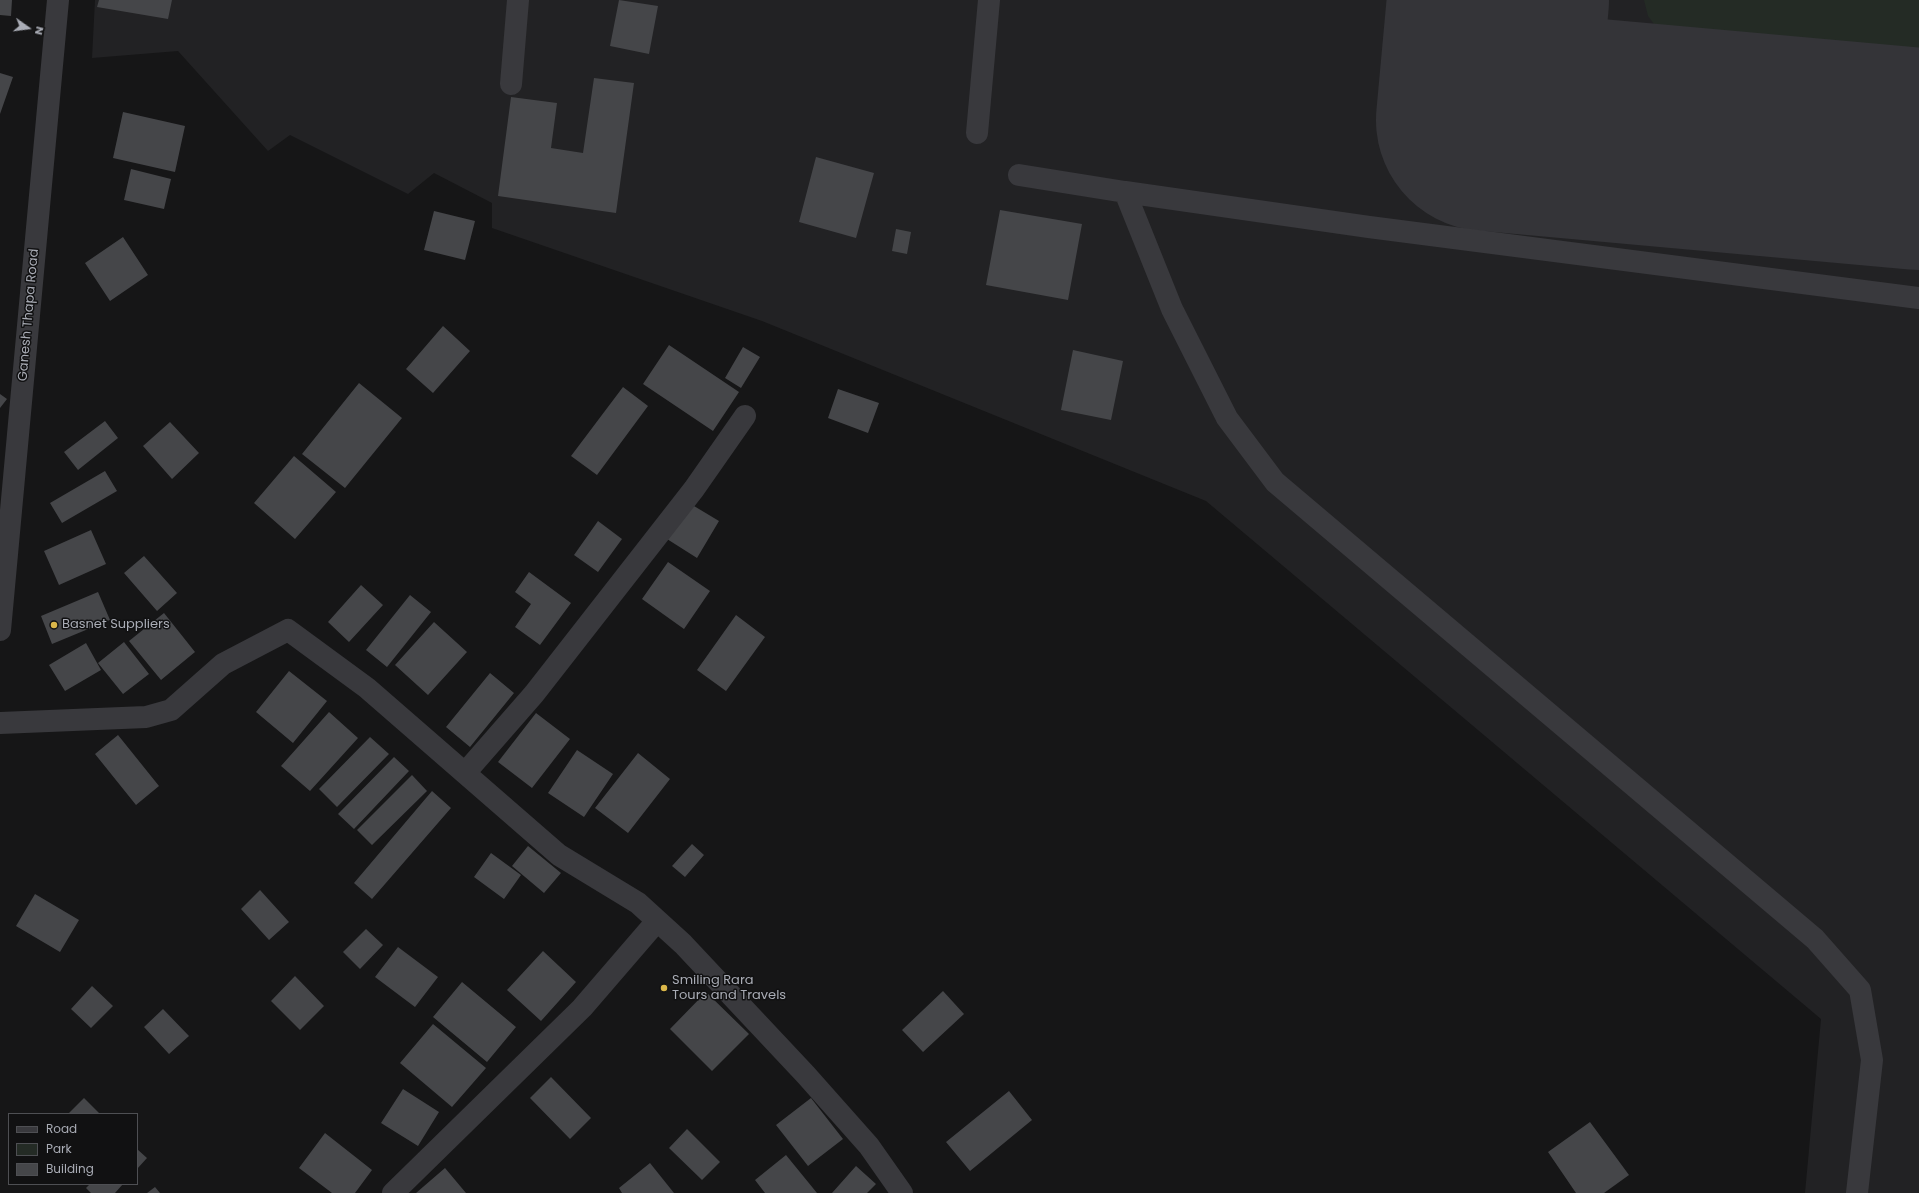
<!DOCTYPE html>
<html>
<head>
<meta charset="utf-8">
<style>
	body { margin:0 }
	#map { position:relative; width:1919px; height:1193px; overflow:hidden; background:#161617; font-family:Poppins,sans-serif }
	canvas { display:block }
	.legend { position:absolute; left:8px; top:1113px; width:130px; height:72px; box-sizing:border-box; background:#111112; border:1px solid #4e4f53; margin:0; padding:5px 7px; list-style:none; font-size:12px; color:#a9acb5 }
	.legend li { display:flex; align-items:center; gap:8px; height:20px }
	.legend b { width:20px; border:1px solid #4e4f53 }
	.north { position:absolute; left:8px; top:8px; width:40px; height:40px; -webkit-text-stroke:3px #111112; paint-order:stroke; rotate:104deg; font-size:11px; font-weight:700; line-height:16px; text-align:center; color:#a9acb5 }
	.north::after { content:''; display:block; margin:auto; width:14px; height:18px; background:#a9acb5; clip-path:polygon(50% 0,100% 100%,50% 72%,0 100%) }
</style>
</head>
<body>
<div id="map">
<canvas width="1919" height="1193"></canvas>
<ul class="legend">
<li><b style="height:5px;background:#39393d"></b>Road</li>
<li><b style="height:11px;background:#242b25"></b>Park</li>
<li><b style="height:11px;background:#454649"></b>Building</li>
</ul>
<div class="north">N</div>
</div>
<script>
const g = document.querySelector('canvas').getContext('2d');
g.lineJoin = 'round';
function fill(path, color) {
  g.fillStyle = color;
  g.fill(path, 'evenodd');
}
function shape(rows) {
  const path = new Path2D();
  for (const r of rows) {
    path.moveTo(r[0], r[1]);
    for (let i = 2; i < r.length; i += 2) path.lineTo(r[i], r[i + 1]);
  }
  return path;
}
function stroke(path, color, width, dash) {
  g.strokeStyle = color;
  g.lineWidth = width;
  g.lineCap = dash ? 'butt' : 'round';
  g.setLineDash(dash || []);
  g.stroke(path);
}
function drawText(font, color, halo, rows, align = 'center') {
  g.font = font + ' Poppins,sans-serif';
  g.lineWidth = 3;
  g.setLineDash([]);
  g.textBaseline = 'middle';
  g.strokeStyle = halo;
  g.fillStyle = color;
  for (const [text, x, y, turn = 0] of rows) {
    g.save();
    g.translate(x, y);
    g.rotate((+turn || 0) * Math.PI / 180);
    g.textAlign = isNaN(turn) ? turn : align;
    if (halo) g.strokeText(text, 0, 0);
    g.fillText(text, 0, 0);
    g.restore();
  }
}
fill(shape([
	[95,0,1919,0,1919,1193,1805,1193,1821,1019,1206,501,762,321,492,228,492,203,434,173,408,194,290,135,268,151,178,51,92,58]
]), '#222224');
fill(shape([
	[1644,0,1919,0,1919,79,1723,60,1696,54,1660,32,1648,16]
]), '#242b25');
stroke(shape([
	[1543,0,1551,18,1558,51,1569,71,1584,86,1616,97,1919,123]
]), '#343438', 89);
stroke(shape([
	[1498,0,1487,120,1919,159]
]), '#343438', 222);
fill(shape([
	[0,0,12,0,11,16,0,15],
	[99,0,172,0,168,19,97,7],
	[619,0,658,6,649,54,610,46],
	[0,73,13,77,0,114],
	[594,78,634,83,616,213,498,196,511,97,557,103,551,148,583,153],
	[123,112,185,126,175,172,113,158],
	[816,157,874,173,856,238,799,222],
	[131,169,171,179,164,209,124,200],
	[1000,210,1082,224,1068,300,986,285],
	[434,211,475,221,465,260,424,250],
	[896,229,911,232,907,254,892,251],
	[123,237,148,275,110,301,85,263],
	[443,326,470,351,433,393,406,369],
	[669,345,739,392,713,431,643,384],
	[743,347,760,357,741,388,725,378],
	[1073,350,1123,361,1111,420,1061,410],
	[359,383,402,418,345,488,302,454],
	[623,387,648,406,597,475,571,456],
	[838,389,879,403,868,433,828,418],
	[0,394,7,399,0,408],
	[105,421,118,438,78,470,64,452],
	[170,422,199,453,172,479,143,446],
	[294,456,336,492,295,539,254,503],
	[105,471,117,491,62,523,50,503],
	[689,503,719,521,697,558,667,539],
	[598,521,622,539,598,572,574,555],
	[91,530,106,564,59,585,44,551],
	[144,556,177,593,157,611,124,573],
	[668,562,710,591,684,629,642,599],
	[529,572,571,603,540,645,515,627,531,604,515,592],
	[361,585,383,605,349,642,328,622],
	[98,592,110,620,52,644,41,616],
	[410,595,431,612,387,667,366,650],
	[164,613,195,652,161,680,129,641],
	[736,615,765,637,726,691,697,670],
	[434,622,467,652,428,695,395,665],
	[124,642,149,674,123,694,98,663],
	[86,643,101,670,65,691,49,665],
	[289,671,327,701,293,743,256,712],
	[490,673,514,693,470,747,446,727],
	[329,712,358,738,310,791,281,766],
	[536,713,570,739,532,788,498,762],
	[118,735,159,786,136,805,95,754],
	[370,737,389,754,337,807,319,789],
	[577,750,613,774,584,817,548,793],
	[638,753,670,779,628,833,595,808],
	[394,757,409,771,354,829,338,814],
	[412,775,427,791,372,845,357,830],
	[432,791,451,808,372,899,354,883],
	[692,844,704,855,685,877,672,866],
	[528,846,561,873,544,893,512,866],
	[491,853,521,875,504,899,474,877],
	[260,890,289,922,269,940,241,909],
	[35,894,79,920,60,952,16,926],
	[366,929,383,945,360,969,343,952],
	[398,947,438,977,415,1007,375,977],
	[543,951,576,982,541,1021,507,990],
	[295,976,324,1006,300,1030,271,1001],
	[462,982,516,1027,487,1062,433,1017],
	[92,986,113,1006,91,1028,71,1009],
	[943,991,964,1014,923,1052,902,1030],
	[706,992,749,1034,712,1071,670,1029],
	[163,1009,189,1036,169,1054,144,1027],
	[433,1024,486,1068,452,1107,400,1063],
	[551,1077,591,1118,570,1139,530,1098],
	[403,1089,439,1112,418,1146,381,1123],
	[1009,1091,1032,1120,970,1171,946,1142],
	[84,1098,100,1114,68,1114],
	[811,1098,843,1139,808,1166,776,1125],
	[1590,1122,1629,1175,1604,1193,1576,1193,1548,1152],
	[687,1129,720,1162,702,1180,669,1148],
	[325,1133,372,1170,355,1193,332,1193,299,1168],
	[137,1149,147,1158,137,1169],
	[786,1155,817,1193,765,1193,755,1180],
	[650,1163,674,1193,622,1193,619,1188],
	[856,1166,876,1184,867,1193,832,1193],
	[445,1168,466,1193,416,1193],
	[90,1184,123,1184,115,1193,91,1193,86,1188],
	[155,1187,160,1193,147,1193]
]), '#454649');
stroke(shape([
	[511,84,518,0],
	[977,133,989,0],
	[1019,175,1125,192,1172,309,1227,418,1275,482,1815,939,1860,990,1872,1060,1857,1193],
	[1125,192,1369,227,1919,298],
	[0,630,58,0],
	[0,723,146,717,171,710,223,664,288,630,367,688,559,855,638,903,683,944,806,1075,869,1146,902,1193],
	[465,773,534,694,694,489,745,416],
	[393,1193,582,1008,657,921]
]), '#39393d', 22);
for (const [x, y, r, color] of [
	[54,625,4,"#dbb74a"],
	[664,988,4,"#dbb74a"]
]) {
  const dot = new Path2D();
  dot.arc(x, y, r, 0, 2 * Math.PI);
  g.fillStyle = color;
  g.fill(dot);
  stroke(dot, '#111112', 1.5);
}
drawText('13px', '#a9acb5', '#111112', [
	["Ganesh Thapa Road",29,315,-85]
]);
drawText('13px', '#a9acb5', '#111112', [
	["Basnet Suppliers",62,625],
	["Smiling Rara",672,981],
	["Tours and Travels",672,996]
], 'left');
</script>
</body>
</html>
